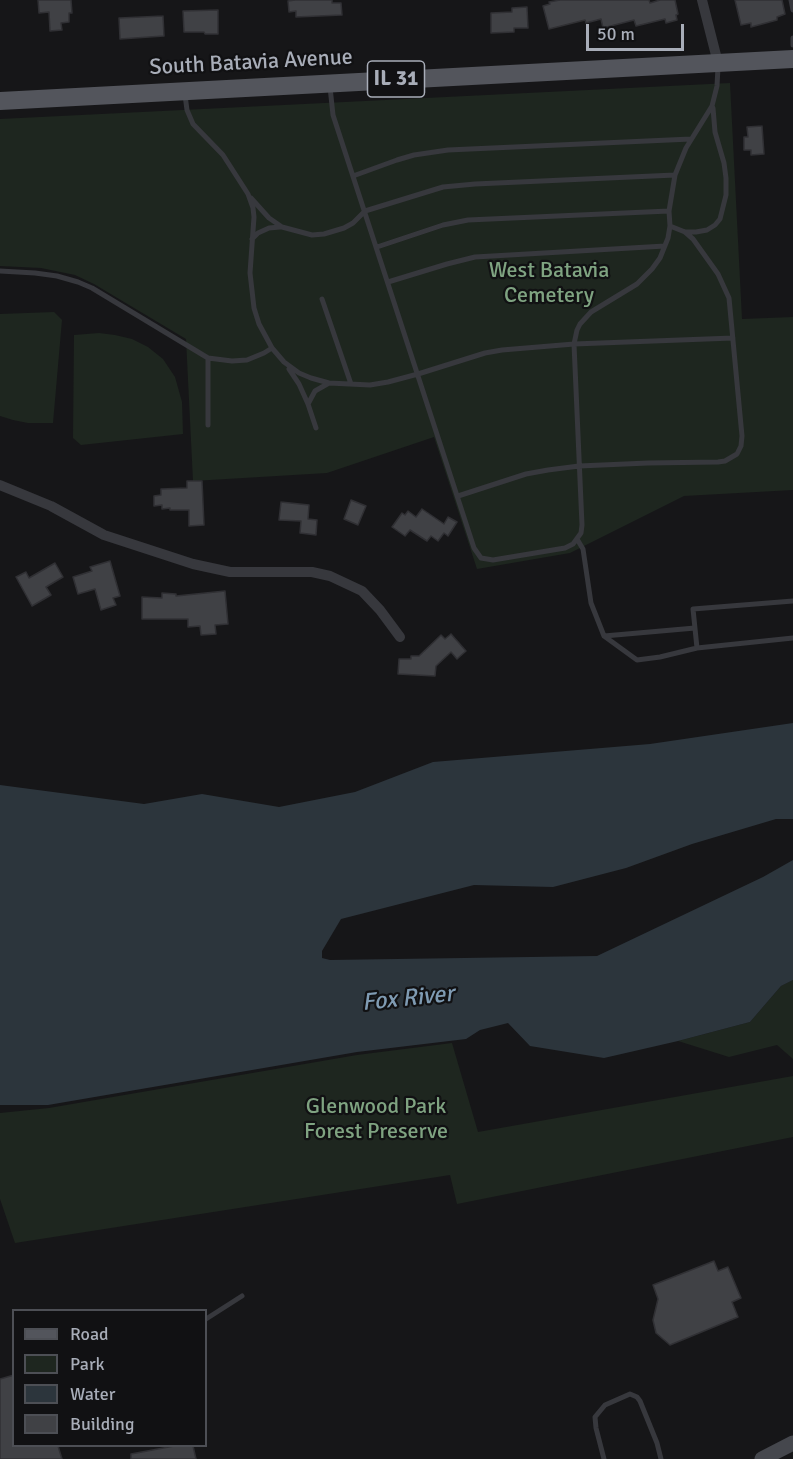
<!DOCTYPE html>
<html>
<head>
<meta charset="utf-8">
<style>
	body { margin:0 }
	#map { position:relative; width:793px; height:1459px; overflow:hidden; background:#161618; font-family:Signika,sans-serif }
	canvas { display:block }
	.legend { position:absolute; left:12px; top:1309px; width:195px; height:138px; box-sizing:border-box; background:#111113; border:2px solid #4d4f55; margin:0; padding:8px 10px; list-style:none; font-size:18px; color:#a8adb8 }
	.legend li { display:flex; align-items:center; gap:12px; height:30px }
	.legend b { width:30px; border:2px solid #4d4f55 }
	.scale { position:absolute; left:586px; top:24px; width:98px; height:27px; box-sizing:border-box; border:3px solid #a8adb8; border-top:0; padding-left:8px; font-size:18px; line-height:21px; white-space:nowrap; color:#a8adb8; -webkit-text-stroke:4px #111113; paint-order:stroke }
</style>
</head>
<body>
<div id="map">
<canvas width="793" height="1459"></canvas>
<ul class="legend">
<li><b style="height:8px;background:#53555c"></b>Road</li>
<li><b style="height:16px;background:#1e261f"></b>Park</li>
<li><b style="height:16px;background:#2c353c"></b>Water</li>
<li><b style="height:16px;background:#404145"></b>Building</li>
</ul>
<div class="scale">50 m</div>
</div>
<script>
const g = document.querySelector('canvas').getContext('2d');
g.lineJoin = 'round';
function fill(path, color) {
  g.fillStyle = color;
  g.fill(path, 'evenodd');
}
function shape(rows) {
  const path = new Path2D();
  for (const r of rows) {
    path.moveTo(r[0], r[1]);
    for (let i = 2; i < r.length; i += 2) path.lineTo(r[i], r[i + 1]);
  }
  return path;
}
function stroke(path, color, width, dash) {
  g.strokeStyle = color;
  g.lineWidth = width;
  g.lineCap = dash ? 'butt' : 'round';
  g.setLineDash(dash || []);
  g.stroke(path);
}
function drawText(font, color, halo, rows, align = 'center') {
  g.font = font + ' Signika,sans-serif';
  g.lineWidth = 4.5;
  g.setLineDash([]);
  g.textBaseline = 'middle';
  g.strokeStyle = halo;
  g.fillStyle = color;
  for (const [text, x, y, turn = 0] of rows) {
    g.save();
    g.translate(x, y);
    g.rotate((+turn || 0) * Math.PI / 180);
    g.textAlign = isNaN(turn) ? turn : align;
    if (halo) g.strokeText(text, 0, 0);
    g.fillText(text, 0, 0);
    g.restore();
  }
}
fill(shape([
	[730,83,742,319,793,317,793,490,684,496,570,553,477,569,434,437,327,473,193,481,186,339,94,284,75,275,41,268,0,266,0,119],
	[54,312,62,320,53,423,28,423,13,420,0,416,0,314],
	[99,333,115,335,132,339,148,347,163,359,175,377,182,402,183,434,81,445,73,438,74,335],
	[793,980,793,1059,777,1045,729,1057,678,1041,750,1022,781,986],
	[452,1043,478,1132,793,1076,793,1137,457,1204,450,1175,15,1243,0,1199,0,1113,49,1108,357,1055]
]), '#1e261f');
fill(shape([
	[793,723,793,819,776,819,692,844,626,868,553,887,474,885,341,919,322,951,322,958,330,960,597,956,763,877,793,860,793,980,781,986,750,1022,678,1041,604,1058,530,1046,508,1023,480,1030,466,1039,357,1052,48,1105,0,1105,0,785,144,804,202,794,279,807,355,792,433,762,650,744]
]), '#2c353c');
const building = shape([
	[38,0,71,0,72,13,69,13,69,22,61,23,62,30,50,31,49,12,39,13,38,0],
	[295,0,332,0,332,3,341,3,342,15,296,17,296,11,289,12,288,1,295,0],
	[560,0,649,0,650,3,660,0,675,0,678,14,676,15,677,20,666,23,665,19,636,26,634,20,603,28,601,19,586,23,585,20,549,29,543,6,550,4,549,2,560,0],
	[735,0,782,0,785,14,777,17,777,20,751,27,751,23,741,25,735,0],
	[527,7,528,28,514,28,514,32,491,33,491,13,512,12,512,8,527,7],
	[218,10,218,34,205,34,204,32,184,32,183,11,218,10],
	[163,16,164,36,120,39,119,18,163,16],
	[762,126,764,154,751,155,751,150,744,150,744,137,748,137,747,127,762,126],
	[187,481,202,481,204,525,189,526,189,510,170,510,170,508,162,509,162,505,154,506,154,496,161,495,161,489,187,488,187,481],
	[351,500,366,506,358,525,344,519,351,500],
	[281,502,309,505,308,519,317,520,316,535,300,533,301,521,279,520,281,502],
	[422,509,444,524,448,517,457,522,448,536,444,533,438,541,431,536,427,541,410,530,405,536,392,527,402,513,405,515,408,511,416,517,422,509],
	[110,561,120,596,113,598,116,605,101,610,95,589,78,594,73,577,92,571,90,567,110,561],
	[55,563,63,577,46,587,51,595,32,606,16,577,26,572,29,578,55,563],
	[225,591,228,624,215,625,216,634,201,635,200,626,188,627,188,619,142,619,142,597,162,598,162,593,176,594,176,596,225,591],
	[451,634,466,651,457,659,451,652,436,666,435,676,398,674,399,659,411,659,411,656,419,656,441,635,445,639,451,634],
	[714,1261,718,1271,728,1267,741,1298,732,1302,738,1317,670,1345,656,1333,653,1320,658,1299,653,1285,714,1261],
	[14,1375,14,1446,58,1446,62,1459,0,1459,0,1379,14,1375],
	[174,1446,193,1446,196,1459,131,1459,131,1454,174,1446]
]);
fill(building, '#404145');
stroke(building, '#303034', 1.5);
stroke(shape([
	[791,0,793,10],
	[793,38,793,45],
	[330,87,333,115,474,548,481,558,493,560,565,548,573,544,581,533,582,525,574,344,577,330,580,324,591,312,637,284,652,269,660,258,668,238,670,226,669,211,675,175,686,148,712,106,717,86,718,67],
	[185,95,187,110,193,124,223,155,248,194,253,208,254,217,250,273,254,308,259,324,272,348,284,362,299,373,311,378,329,383,370,385,388,382,418,374,485,353,502,350,574,344,733,338],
	[353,176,397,160,414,155,448,150,691,139],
	[251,198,269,218,282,227,312,235,324,234,344,228,353,223,365,211,443,187,475,184,675,175],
	[670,226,685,232,696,232,707,230,715,225,720,219,726,195,726,178,724,163,715,132,713,108],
	[252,239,258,233,269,228,280,227],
	[377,247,443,225,468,220,669,211],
	[0,271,35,273,57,276,78,282,92,288,208,358,232,361,247,360,264,353,272,348],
	[388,282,447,264,475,257,665,246],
	[322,299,351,384],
	[208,358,208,425],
	[289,369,299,384,308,404,316,428],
	[308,404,315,391,329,383],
	[458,496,526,474,548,470,579,466,648,463,718,462,725,461,737,454,741,446,742,436,729,298,718,274,693,239,685,232],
	[577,539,583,549,591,603,604,636,637,660,660,657,697,648,793,638],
	[604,636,695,628],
	[697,648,693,609,793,601],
	[206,1319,242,1296],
	[604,1459,596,1428,595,1417,605,1405,630,1394,637,1397,640,1401,657,1443,661,1459]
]), '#37383d', 5);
stroke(shape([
	[702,0,718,63],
	[0,485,51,506,104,535,193,564,230,572,312,572,330,576,362,591,380,610,400,637]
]), '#37383d', 10);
stroke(shape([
	[762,1459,793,1443]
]), '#45474d', 15);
stroke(shape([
	[0,101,793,59]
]), '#53555c', 18);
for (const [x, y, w] of [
	[396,79,57]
]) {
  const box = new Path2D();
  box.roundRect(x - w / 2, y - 18, w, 36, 4.5);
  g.fillStyle = '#111113';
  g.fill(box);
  stroke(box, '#a8adb8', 1.5);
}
drawText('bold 21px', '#a8adb8', null, [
	["IL 31",396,79]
]);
drawText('22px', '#a8adb8', '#111113', [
	["South Batavia Avenue",251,63,-3]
]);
drawText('22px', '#7fa381', '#111113', [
	["West Batavia",549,271],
	["Cemetery",549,296],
	["Glenwood Park",376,1107],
	["Forest Preserve",376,1132]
]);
drawText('italic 24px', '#7f9bb3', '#111113', [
	["Fox River",408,999,-6]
]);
</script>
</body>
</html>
